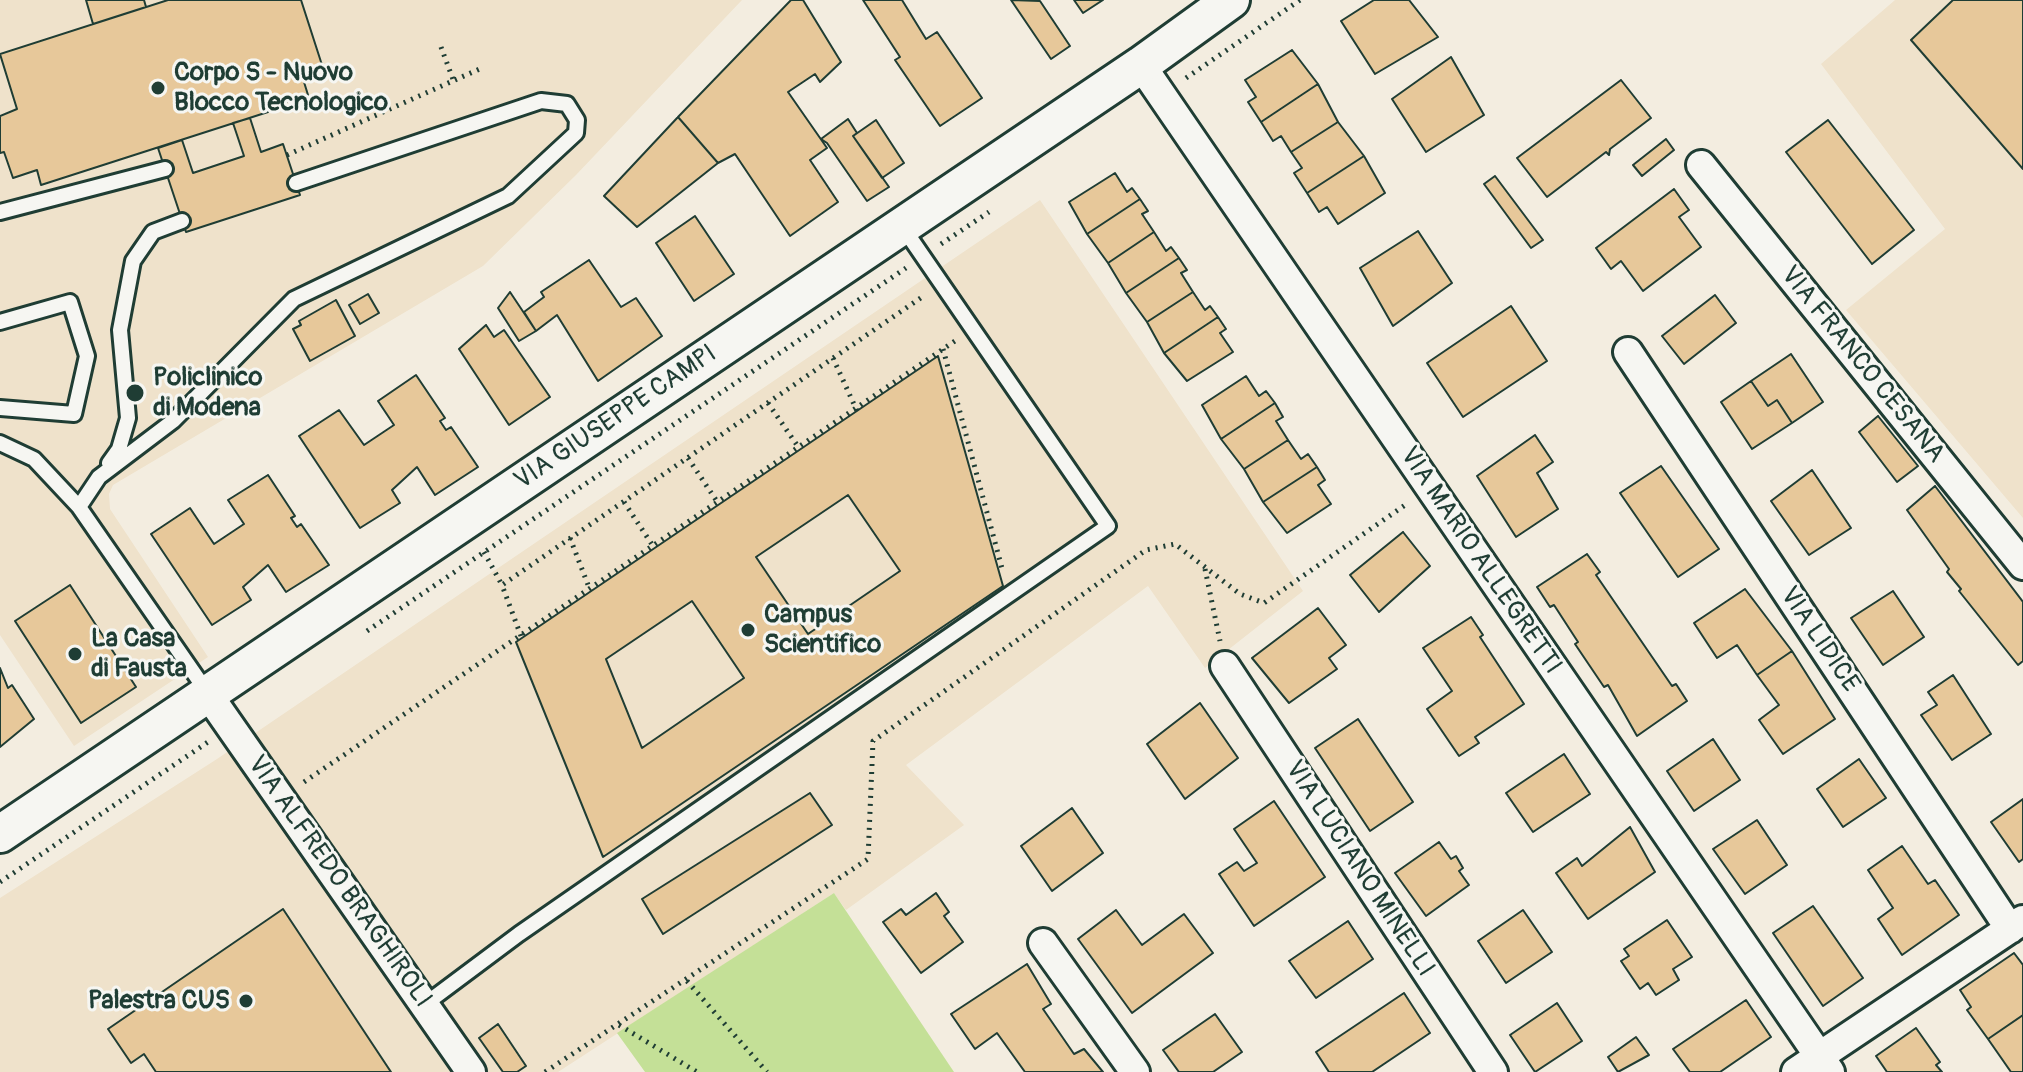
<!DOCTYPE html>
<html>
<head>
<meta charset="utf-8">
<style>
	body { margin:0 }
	canvas { display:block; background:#f3ede0 }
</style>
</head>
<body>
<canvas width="2023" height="1072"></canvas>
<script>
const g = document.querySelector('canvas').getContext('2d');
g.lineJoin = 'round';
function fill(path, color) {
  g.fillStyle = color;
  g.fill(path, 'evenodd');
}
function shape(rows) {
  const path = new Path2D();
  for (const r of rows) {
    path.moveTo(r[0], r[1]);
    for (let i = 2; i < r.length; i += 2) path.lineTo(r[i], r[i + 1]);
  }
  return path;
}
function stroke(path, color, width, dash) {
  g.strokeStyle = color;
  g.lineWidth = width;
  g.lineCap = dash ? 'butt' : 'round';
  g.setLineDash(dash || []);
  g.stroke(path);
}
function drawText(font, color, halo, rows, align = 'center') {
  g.font = font + ' Pangolin,sans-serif';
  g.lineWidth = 6;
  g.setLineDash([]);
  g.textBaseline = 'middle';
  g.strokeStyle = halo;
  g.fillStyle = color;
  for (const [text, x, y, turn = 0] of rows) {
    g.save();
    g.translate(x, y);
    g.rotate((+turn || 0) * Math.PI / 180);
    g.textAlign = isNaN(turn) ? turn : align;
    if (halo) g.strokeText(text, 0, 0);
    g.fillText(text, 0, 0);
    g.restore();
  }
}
fill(shape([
	[0,0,742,0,576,175,483,266,113,485,109,494,110,509,208,657,74,746,0,635],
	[1895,0,2023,0,2023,518,1846,310,1945,229,1821,64],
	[1040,200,1303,591,1205,668,1148,586,906,765,964,825,846,910,834,893,558,1072,0,1072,0,898,217,759]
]), '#efe2cb');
fill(shape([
	[834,893,954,1072,645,1072,617,1033]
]), '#c4e097');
const building = shape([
	[86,0,144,0,146,7,93,24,86,0],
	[168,0,301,0,322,65,311,68,315,79,304,82,308,95,266,108,268,112,41,185,37,170,13,178,4,152,0,153,0,116,17,109,0,54,168,0],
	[791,0,803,0,841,62,820,82,815,74,788,92,827,148,810,160,838,202,790,236,735,154,718,163,678,117,791,0],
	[863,0,902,0,926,39,937,32,982,98,940,126,895,60,900,57,863,0],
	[1011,0,1040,1,1070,46,1051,59,1011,0],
	[1074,0,1103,0,1083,13,1074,0],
	[1374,0,1409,0,1438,37,1375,74,1341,21,1374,0],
	[1953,0,2023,0,2023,169,1911,40,1953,0],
	[1292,50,1318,84,1261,122,1248,102,1256,97,1245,80,1292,50],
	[1451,57,1484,115,1426,152,1392,99,1451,57],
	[1621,80,1651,118,1610,149,1609,155,1606,152,1547,197,1517,158,1621,80],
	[1318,84,1338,122,1291,152,1281,136,1273,141,1261,122,1318,84],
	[678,117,718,163,637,227,604,196,678,117],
	[250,118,261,152,283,144,300,195,186,232,158,148,182,140,193,173,244,156,233,123,250,118],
	[848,119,857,133,853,136,889,187,867,201,827,143,821,139,848,119],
	[876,120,904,163,882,178,853,136,876,120],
	[1828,120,1914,230,1872,264,1786,152,1828,120],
	[1338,122,1364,156,1307,193,1294,173,1302,168,1291,152,1338,122],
	[1666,139,1674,150,1642,176,1633,165,1666,139],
	[1364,156,1385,193,1338,224,1327,207,1319,212,1307,193,1364,156],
	[1115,173,1127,192,1132,188,1140,199,1087,234,1069,202,1115,173],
	[1495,176,1543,240,1531,248,1484,184,1495,176],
	[1674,189,1689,210,1679,217,1701,247,1643,291,1621,261,1611,269,1596,248,1674,189],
	[1140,199,1148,211,1142,214,1154,232,1108,263,1087,234,1140,199],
	[695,216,734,274,694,301,656,243,695,216],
	[1418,231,1452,283,1393,326,1360,268,1418,231],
	[1154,232,1166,251,1171,247,1179,258,1126,293,1108,263,1154,232],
	[1179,258,1187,270,1181,273,1193,292,1147,322,1126,293,1179,258],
	[589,260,621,307,636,298,662,336,598,381,557,315,536,331,524,312,544,297,541,292,589,260],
	[510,292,536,331,519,341,498,308,510,292],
	[1193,292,1205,310,1210,306,1218,317,1164,353,1147,322,1193,292],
	[368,294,379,313,360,324,349,305,368,294],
	[1715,295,1736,323,1684,364,1662,336,1715,295],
	[336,300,355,336,310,361,293,329,301,325,299,321,336,300],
	[1511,306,1547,361,1463,417,1427,363,1511,306],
	[1218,317,1226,329,1220,333,1233,352,1187,381,1164,353,1218,317],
	[486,325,494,337,504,330,550,397,509,425,459,349,486,325],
	[1791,354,1823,402,1792,423,1777,400,1768,406,1751,381,1791,354],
	[938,356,1003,586,603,857,516,642,938,356],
	[848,495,900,571,808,634,756,557,848,495],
	[692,601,744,678,642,748,606,659,692,601],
	[416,375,445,418,440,421,446,430,451,427,478,467,435,495,417,467,392,490,400,503,360,528,299,436,339,410,364,445,394,425,378,401,416,375],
	[1246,376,1259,396,1266,391,1275,403,1221,439,1202,405,1246,376],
	[1751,381,1768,406,1777,400,1792,423,1752,449,1721,402,1751,381],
	[1275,403,1283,417,1276,421,1288,440,1244,469,1221,439,1275,403],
	[1878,416,1918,466,1897,482,1859,432,1878,416],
	[1535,435,1553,462,1537,473,1558,509,1516,537,1477,476,1535,435],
	[1288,440,1301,459,1308,454,1317,467,1263,502,1244,469,1288,440],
	[1661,466,1719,549,1678,577,1620,493,1661,466],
	[1317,467,1325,480,1318,485,1331,504,1287,533,1263,502,1317,467],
	[1812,470,1851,528,1809,555,1771,501,1812,470],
	[268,475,295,516,291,518,297,527,301,524,329,565,286,592,268,565,243,587,251,600,212,625,151,534,190,508,214,544,244,524,228,500,268,475],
	[1935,486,2023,602,2023,661,2018,665,1959,591,1961,589,1947,572,1949,569,1907,510,1935,486],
	[1403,532,1430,566,1379,612,1350,575,1403,532],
	[1587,554,1600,572,1596,575,1672,686,1676,684,1687,701,1637,736,1608,685,1604,687,1575,644,1578,642,1554,605,1550,607,1537,587,1587,554],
	[70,585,136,687,81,723,15,621,70,585],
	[1745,589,1792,651,1757,675,1737,645,1717,658,1694,623,1745,589],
	[1893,591,1924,637,1883,665,1851,618,1893,591],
	[1318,608,1346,645,1329,658,1337,669,1289,703,1252,658,1318,608],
	[1471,617,1483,635,1480,637,1524,704,1475,737,1479,743,1459,756,1427,709,1452,691,1423,648,1471,617],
	[1792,651,1835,719,1783,754,1759,720,1779,705,1757,675,1792,651],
	[0,668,8,688,12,685,34,719,0,747,0,668],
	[1953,675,1991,734,1952,760,1921,715,1937,705,1928,692,1953,675],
	[1200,703,1238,758,1185,799,1147,744,1200,703],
	[1358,719,1413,802,1370,831,1315,748,1358,719],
	[1713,739,1740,780,1694,811,1667,771,1713,739],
	[1564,754,1590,794,1533,832,1506,793,1564,754],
	[1859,759,1886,798,1843,827,1817,789,1859,759],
	[810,793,832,825,663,934,642,899,810,793],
	[2023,799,2023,859,2019,862,1991,822,2023,799],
	[1274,801,1325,877,1254,926,1219,874,1237,862,1244,871,1257,863,1234,829,1274,801],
	[1072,808,1103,853,1052,891,1021,846,1072,808],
	[1757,820,1787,865,1745,894,1713,849,1757,820],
	[1630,827,1655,872,1588,919,1556,873,1577,858,1582,866,1630,827],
	[1439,842,1451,859,1456,856,1463,868,1459,871,1469,885,1426,916,1395,873,1439,842],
	[1902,846,1928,884,1935,880,1959,915,1902,955,1878,919,1893,908,1868,870,1902,846],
	[936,893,949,912,944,916,963,942,921,973,883,922,901,909,906,915,936,893],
	[1813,906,1863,978,1823,1006,1773,933,1813,906],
	[283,909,391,1072,156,1072,144,1054,131,1063,108,1029,283,909],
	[1116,910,1142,945,1184,914,1213,953,1132,1013,1078,939,1116,910],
	[1523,910,1552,952,1506,983,1478,941,1523,910],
	[1667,920,1692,957,1673,969,1679,980,1656,995,1648,983,1640,989,1621,961,1629,956,1624,949,1667,920],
	[1348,921,1373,959,1316,998,1289,961,1348,921],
	[2014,953,2023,965,2023,1015,1988,1039,1967,1010,1971,1007,1960,990,2014,953],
	[1027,964,1051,1004,1043,1009,1074,1054,1084,1049,1103,1072,1025,1072,997,1033,975,1049,951,1014,1027,964],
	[1404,993,1430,1033,1372,1072,1329,1072,1316,1052,1404,993],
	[1746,1000,1771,1037,1720,1072,1690,1072,1673,1049,1746,1000],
	[1557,1003,1582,1041,1535,1072,1510,1035,1557,1003],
	[1215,1014,1242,1052,1213,1072,1179,1072,1163,1050,1215,1014],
	[2023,1015,2023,1072,2011,1072,1988,1039,2023,1015],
	[498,1024,526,1066,517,1072,503,1072,479,1038,498,1024],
	[1916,1028,1940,1062,1936,1065,1942,1072,1887,1072,1876,1056,1916,1028],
	[1636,1037,1649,1055,1618,1072,1608,1057,1636,1037]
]);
fill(building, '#e7c89a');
stroke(building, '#1f3d34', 2);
const service = shape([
	[0,212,165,169],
	[0,322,70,302,87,356,74,414,0,408],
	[0,443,34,459,79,507],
	[109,463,119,449,128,418,120,330,133,261,153,232,182,221],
	[207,692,79,507,99,477,173,421,294,299,508,196,576,133,577,120,567,104,541,101,296,183],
	[424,1005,519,934,1108,526,902,226]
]);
const minor = shape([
	[1141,65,1830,1072],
	[1701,165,2023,565],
	[1628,352,2010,929],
	[1225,666,1493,1072],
	[207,693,471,1072],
	[1043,943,1135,1072],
	[1796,1072,2023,920]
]);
const tertiary = shape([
	[0,834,1141,65,1231,0]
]);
stroke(service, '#1f3d34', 20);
stroke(minor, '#1f3d34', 34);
stroke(tertiary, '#1f3d34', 42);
stroke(shape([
	[441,47,454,82],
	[1186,78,1300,0],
	[287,155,484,67],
	[941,244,989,212],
	[943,349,1003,572],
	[833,358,857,411],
	[768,403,799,448],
	[688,458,718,503],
	[624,502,653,546],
	[570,538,590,590],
	[484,552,502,585],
	[1205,569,1220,641],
	[367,631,906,268],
	[521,636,502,585,925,295],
	[304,782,955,341],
	[0,882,208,742],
	[687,981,767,1072],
	[619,1025,697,1072],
	[545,1072,868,859,873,741,1146,550,1175,544,1240,594,1264,603,1408,503]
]), '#1f3d34', 5, [2, 6]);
stroke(service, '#f6f6f2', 14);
stroke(minor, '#f6f6f2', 28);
stroke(tertiary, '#f6f6f2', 36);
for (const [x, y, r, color] of [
	[158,88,8,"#1f3d34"],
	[135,393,10,"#1f3d34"],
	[748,630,8,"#1f3d34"],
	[75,654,8,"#1f3d34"],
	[246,1001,8,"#1f3d34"]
]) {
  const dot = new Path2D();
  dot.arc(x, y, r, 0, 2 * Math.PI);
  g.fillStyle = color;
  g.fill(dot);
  stroke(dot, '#f6f6f2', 3);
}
drawText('bold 26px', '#1f3d34', '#f6f6f2', [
	["Corpo S - Nuovo",174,73],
	["Blocco Tecnologico",174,103],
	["Policlinico",153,378],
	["di Modena",153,408],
	["Campus",764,615],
	["Scientifico",764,645],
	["La Casa",91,639],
	["di Fausta",91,669],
	["Palestra CUS",230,1001,"right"]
], 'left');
drawText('26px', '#1f3d34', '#f6f6f2', [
	["VIA FRANCO CESANA",1862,365,51],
	["VIA GIUSEPPE CAMPI",616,418,-34],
	["VIA MARIO ALLEGRETTI",1480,561,56],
	["VIA LIDICE",1819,640,56],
	["VIA LUCIANO MINELLI",1359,869,57],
	["VIA ALFREDO BRAGHIROLI",339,882,55]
]);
</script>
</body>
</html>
